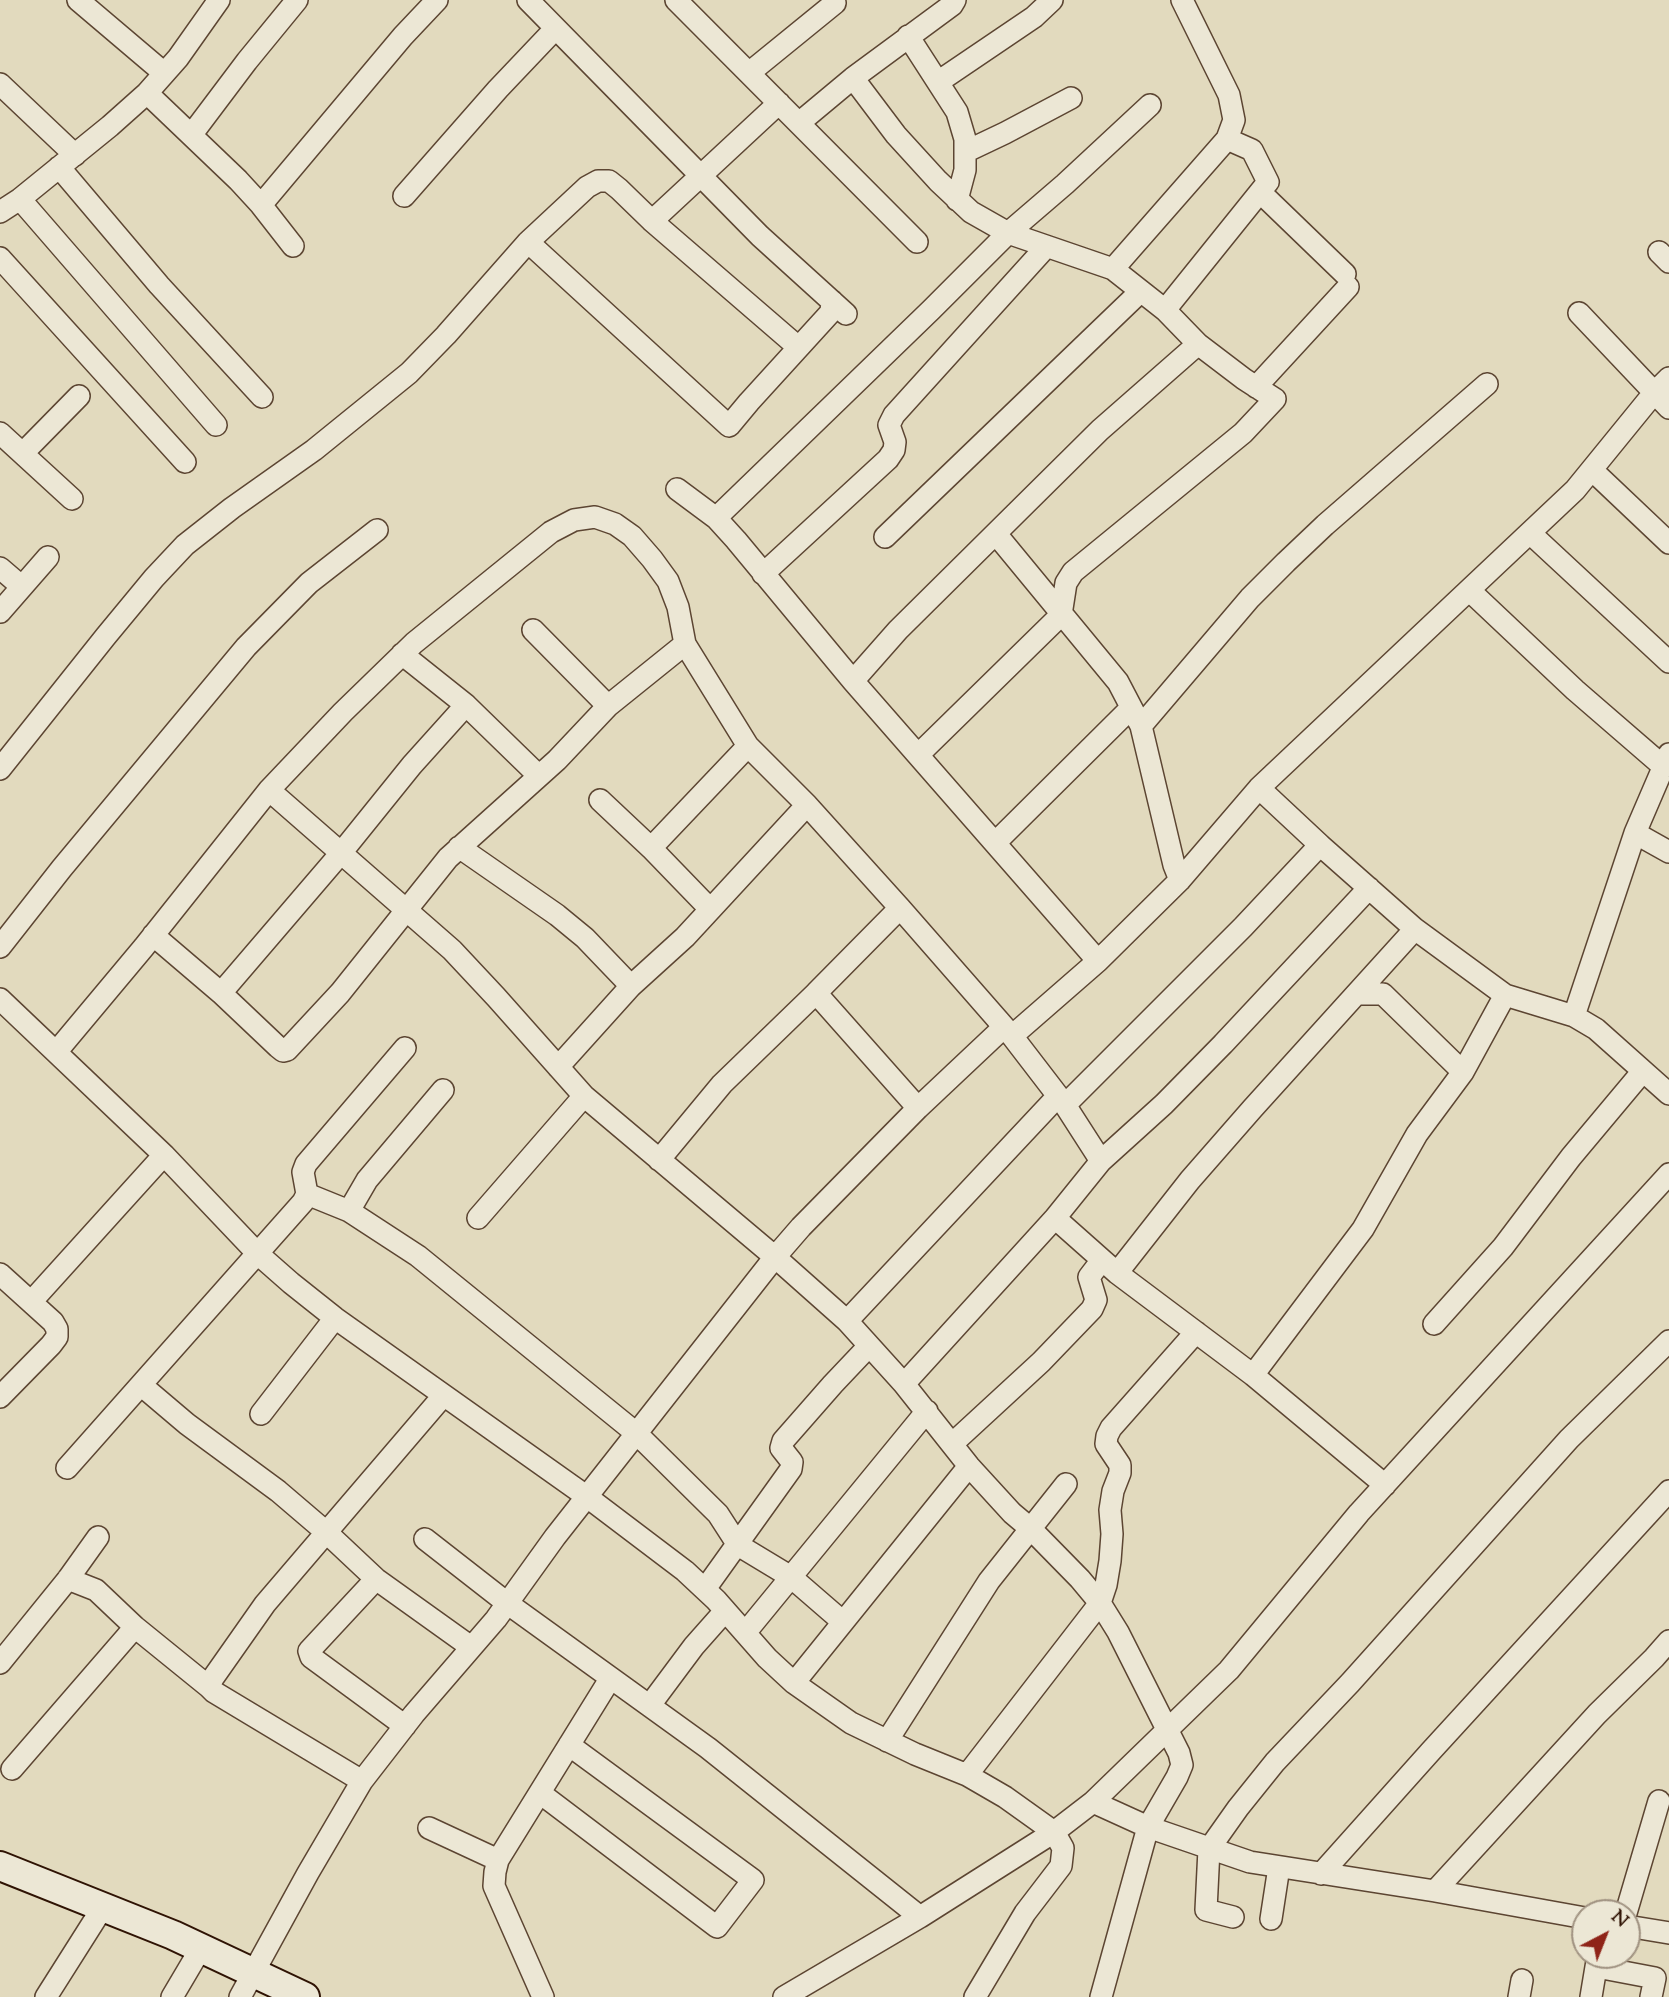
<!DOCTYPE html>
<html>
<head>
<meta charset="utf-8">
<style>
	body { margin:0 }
	#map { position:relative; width:1669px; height:1997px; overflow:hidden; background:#e2dabe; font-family:"Sorts Mill Goudy",serif }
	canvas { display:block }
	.north { position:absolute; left:1571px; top:1899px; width:70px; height:70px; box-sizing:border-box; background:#ece7d5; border:2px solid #a09281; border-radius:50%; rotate:42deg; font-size:19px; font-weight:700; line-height:28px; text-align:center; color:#2f1304 }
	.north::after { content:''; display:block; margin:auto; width:24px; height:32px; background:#8f2418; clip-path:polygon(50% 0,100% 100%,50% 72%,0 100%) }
</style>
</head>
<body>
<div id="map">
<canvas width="1669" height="1997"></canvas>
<div class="north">N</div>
</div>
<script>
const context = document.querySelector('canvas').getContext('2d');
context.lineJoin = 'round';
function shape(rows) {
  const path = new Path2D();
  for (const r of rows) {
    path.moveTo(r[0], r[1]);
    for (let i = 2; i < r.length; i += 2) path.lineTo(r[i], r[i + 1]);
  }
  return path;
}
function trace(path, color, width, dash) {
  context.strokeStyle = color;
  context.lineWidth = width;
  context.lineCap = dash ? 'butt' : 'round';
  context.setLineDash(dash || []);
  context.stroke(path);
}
const street = shape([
	[78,0,164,73],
	[528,0,760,236,846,314],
	[676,0,917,242],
	[908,36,957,112,965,139,965,170,957,200],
	[749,73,835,3],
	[938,82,1034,17,1052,0],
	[0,84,75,155],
	[147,93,238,180,261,205,293,246],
	[799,123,853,78],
	[192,134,247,61,297,0],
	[965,152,1005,133,1071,98],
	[59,167,159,285,262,397],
	[1260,192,1345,274],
	[404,196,498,89,555,29],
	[20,199,216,425],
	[261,205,403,36,437,0],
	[0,212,20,199,110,126,147,93,178,58,219,0],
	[652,221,779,103],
	[528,242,729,426,749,402,831,312,832,301],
	[1659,252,1669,262],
	[0,258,185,462],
	[1113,269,1227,139,1234,120,1229,95,1182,0],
	[1165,310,1268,182,1252,150,1227,139],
	[1579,313,1669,408],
	[1256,387,1348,287],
	[0,433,72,499],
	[23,453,79,396],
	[1592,470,1669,543],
	[677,489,716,518,736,540,853,681,1098,961],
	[716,518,931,310,1008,233,1065,184,1150,105],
	[1530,533,1669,662],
	[996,534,1118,682,1141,726,1174,865,1180,880],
	[885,537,1141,291],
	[0,568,21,586],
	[763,574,888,459,894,450,895,442,889,425,894,415,1046,247],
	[1469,590,1575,690,1664,767],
	[0,612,48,557],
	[533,630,608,706],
	[402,654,466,705,539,776],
	[853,681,898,630,1100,430,1198,344],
	[1141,726,1250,598,1286,562,1325,525,1487,384],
	[918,755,1061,615,1066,583,1073,572,1243,433,1275,399,1244,379,1198,344,1165,310,1113,269,1008,233,971,212,938,181,896,135,853,78,952,5,955,0],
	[0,769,106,636,154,578,185,545,232,508,314,450,409,373,446,335,528,242,587,187,598,181,609,181,619,189,652,221,798,347],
	[1259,788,1320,845,1415,929,1505,995,1574,1016,1596,1029,1669,1094],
	[269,790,452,950,496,997,584,1096,775,1257,847,1321,904,1384,969,1466,1012,1513,1031,1529,1080,1579,1100,1603,1118,1632,1179,1753,1182,1765,1177,1777,1148,1827,1101,1997],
	[600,800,651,848,710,909],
	[1635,833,1669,852],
	[996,842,1130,709],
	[459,847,557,915,585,938,631,986],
	[651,848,748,746],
	[153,935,221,993,278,1047,283,1051,287,1050,340,993,448,858,557,760,608,706,685,644],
	[0,947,62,868,246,647,309,583,377,530],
	[221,993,341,853,412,765,466,705],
	[816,993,918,1108],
	[1357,994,1383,994,1463,1072],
	[0,999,164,1155,258,1254,291,1283,335,1318,586,1496,685,1571,716,1600,767,1658,794,1683,851,1723,915,1754,967,1775,1005,1797,1054,1832,1063,1848,1061,1866,1025,1913,975,1997],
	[1574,1016,1635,833,1669,754],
	[1012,1036,1098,961,1180,880,1259,788,1575,490,1654,393,1669,378],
	[57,1051,144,947,269,790,343,712,414,643,551,532,574,520,595,517,615,524,632,536,652,559,668,581,678,607,685,644,748,746,807,805,900,908,1012,1036,1065,1105,1243,927,1320,845],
	[558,1067,631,986,685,937,807,805],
	[659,1160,722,1084,816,993,900,908],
	[1101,1161,1164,1104,1223,1044,1369,888],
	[307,1194,349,1211,418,1256,636,1433,718,1514,738,1545,791,1577,843,1622],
	[349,1211,367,1180,443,1090],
	[478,1218,584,1096],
	[1055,1218,1117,1273,1253,1375,1385,1485],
	[1117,1273,1190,1180,1253,1108,1415,929],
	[0,1274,53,1322,57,1329,57,1337,51,1345,0,1397],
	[31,1302,164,1155],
	[847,1321,1058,1096],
	[1434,1324,1503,1247,1571,1157,1643,1071],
	[1253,1375,1363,1229,1417,1134,1463,1072,1505,995],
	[904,1384,1055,1218,1101,1161,1065,1105],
	[141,1385,187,1424,278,1491,326,1532,376,1579,471,1647],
	[261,1414,335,1318],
	[952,1444,1041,1362,1092,1309,1096,1300,1089,1277,1102,1260],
	[67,1468,303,1202,307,1194,303,1172,306,1164,405,1048],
	[425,1539,507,1603,708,1748,920,1917],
	[68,1579,96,1590,135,1627,209,1687],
	[376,1579,309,1651,311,1657,405,1726],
	[705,1589,791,1469,792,1462,781,1448,783,1441,833,1384,869,1346],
	[745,1633,927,1411],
	[0,1663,68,1579,98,1537],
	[794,1683,969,1466],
	[650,1705,694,1646,725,1611],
	[887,1741,989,1581,1066,1484],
	[12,1769,135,1627],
	[967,1775,1100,1603,1106,1585,1110,1561,1112,1534,1110,1510,1113,1491,1120,1473,1120,1465,1106,1444,1107,1436,1111,1428,1196,1332],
	[362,1781,214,1692,209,1687,213,1678,265,1604,443,1396],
	[540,1793,717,1927,753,1880,569,1745],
	[1093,1802,1148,1827,1250,1862,1435,1891],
	[429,1828,498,1860],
	[1321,1874,1431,1751,1669,1491],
	[1626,1913,1659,1801],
	[1233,1917,1206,1910,1209,1849,1238,1808,1275,1762,1350,1683,1569,1439,1669,1341],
	[1585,1918,1435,1891,1597,1714,1654,1658,1669,1641],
	[1271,1919,1279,1867],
	[1627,1926,1669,1933],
	[1597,1967,1655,1978,1651,1997],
	[46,1997,103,1907],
	[172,1997,201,1948],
	[240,1997,308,1873,362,1781,414,1714,496,1619,555,1537,775,1257,801,1227,918,1108,1004,1027],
	[543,1997,494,1886,495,1872,498,1860,610,1679],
	[784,1997,920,1917,1054,1832,1093,1802,1229,1670,1359,1513,1669,1174],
	[1519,1997,1522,1980],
	[1591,1997,1598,1955]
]);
const secondary = shape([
	[0,1866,173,1935,305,1997]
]);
trace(street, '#5c4532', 24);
trace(secondary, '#2f1304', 32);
trace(street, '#ece7d5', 21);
trace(secondary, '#ece7d5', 28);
</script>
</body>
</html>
